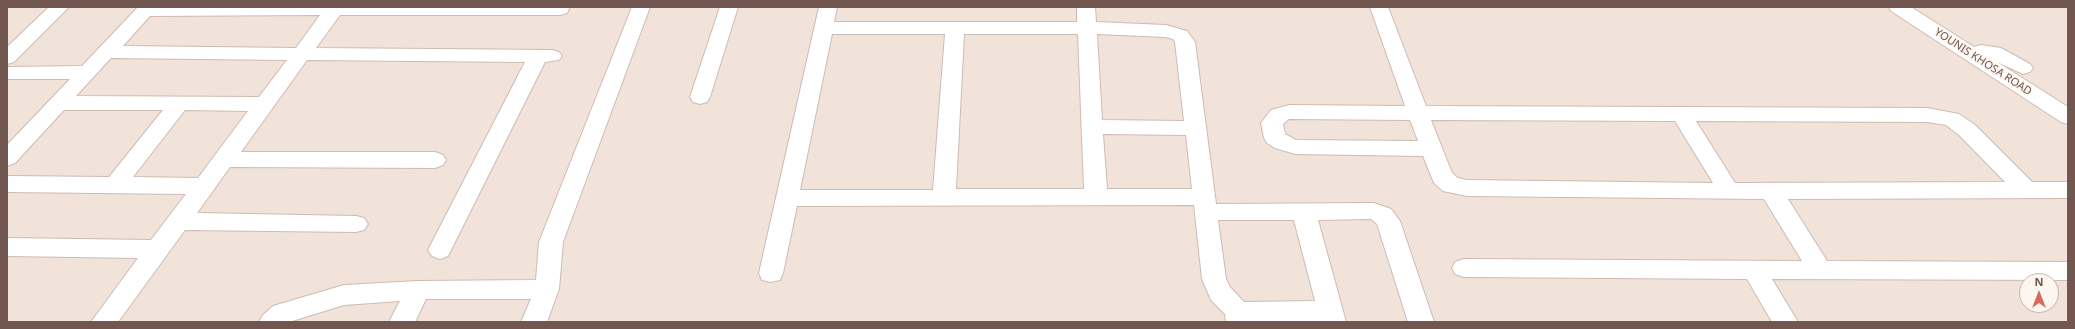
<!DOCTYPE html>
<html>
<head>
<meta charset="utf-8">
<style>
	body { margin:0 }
	#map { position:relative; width:2075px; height:329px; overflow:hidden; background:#faf2ea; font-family:"Noto Sans",sans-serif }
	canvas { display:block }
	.frame { position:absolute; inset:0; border:8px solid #725750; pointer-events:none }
	.north { position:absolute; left:2019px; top:273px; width:40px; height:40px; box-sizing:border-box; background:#fdf6f0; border:1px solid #c5b6b0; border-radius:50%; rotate:0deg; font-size:11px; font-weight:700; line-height:16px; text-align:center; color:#725750 }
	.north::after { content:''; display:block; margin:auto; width:14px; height:18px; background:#d7685c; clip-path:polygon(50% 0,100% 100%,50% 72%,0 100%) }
</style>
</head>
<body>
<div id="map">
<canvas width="2075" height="329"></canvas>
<div class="frame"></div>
<div class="north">N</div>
</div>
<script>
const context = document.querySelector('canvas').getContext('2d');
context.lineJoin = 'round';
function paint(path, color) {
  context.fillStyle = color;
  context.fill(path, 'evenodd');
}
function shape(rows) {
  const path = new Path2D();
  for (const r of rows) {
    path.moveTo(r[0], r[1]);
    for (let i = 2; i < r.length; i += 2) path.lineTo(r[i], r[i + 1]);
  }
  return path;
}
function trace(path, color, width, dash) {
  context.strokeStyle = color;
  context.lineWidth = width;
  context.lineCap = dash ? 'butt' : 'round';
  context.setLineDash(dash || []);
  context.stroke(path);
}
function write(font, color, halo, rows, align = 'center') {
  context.font = font + ' "Noto Sans",sans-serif';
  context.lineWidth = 3;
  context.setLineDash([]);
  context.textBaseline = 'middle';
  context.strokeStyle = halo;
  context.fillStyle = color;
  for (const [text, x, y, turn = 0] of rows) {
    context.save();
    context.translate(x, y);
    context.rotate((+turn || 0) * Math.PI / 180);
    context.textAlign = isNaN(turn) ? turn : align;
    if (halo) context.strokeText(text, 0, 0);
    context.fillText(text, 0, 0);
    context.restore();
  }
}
paint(shape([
	[7,7,2068,7,2068,322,7,322],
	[2027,281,2051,281,2051,305,2027,305]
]), '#f1e3d9');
const minor = shape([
	[49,7,69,7,14,62,7,64,7,47,49,7],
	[138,7,568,7,569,9,567,13,560,15,340,15,316,48,552,50,559,52,562,56,559,60,545,62,448,256,440,259,432,256,428,250,525,62,307,60,241,152,435,152,443,155,446,160,443,165,435,168,230,167,197,213,356,216,364,218,368,224,364,230,356,232,185,230,118,322,91,322,138,258,7,256,7,238,151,240,186,194,7,192,7,176,109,177,163,110,64,110,15,163,7,166,7,145,70,79,7,79,7,67,82,66,138,7],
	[320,15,296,48,123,46,150,16,320,15],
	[111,58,287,60,259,97,76,96,111,58],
	[185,110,248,111,198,178,133,177,185,110],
	[632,7,650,7,563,242,559,289,547,322,521,322,531,299,426,299,415,322,389,322,400,301,344,305,289,322,259,322,263,315,273,306,344,285,418,281,536,280,539,242,632,7],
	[720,7,738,7,710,97,707,102,700,104,693,102,690,97,720,7],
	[819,7,837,7,834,22,1077,22,1077,7,1095,7,1096,22,1166,25,1187,31,1195,42,1216,204,1374,203,1391,209,1400,221,1434,322,1408,322,1377,224,1371,219,1318,220,1346,322,1226,322,1225,314,1211,300,1202,279,1194,205,797,206,783,273,780,280,771,282,762,280,759,273,819,7],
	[832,34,945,34,933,190,800,190,832,34],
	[964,34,1078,34,1084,189,956,189,964,34],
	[1097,34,1165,37,1173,39,1175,42,1184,121,1102,120,1097,34],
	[1103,134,1186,135,1192,189,1107,189,1103,134],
	[1218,220,1294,220,1315,301,1244,302,1230,287,1226,279,1218,220],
	[1370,7,1388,7,1426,106,1927,108,1959,114,1975,125,2032,182,2068,182,2068,198,1788,199,1827,261,2068,262,2068,280,1772,279,1798,322,1772,322,1747,279,1464,277,1455,274,1452,268,1455,262,1464,259,1802,261,1764,199,1467,196,1443,191,1434,183,1423,156,1295,154,1275,148,1267,143,1264,138,1261,123,1271,110,1278,108,1289,105,1405,106,1370,7],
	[1289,119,1410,120,1418,141,1296,140,1285,134,1283,124,1289,119],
	[1431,120,1675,121,1713,183,1467,180,1458,178,1452,173,1431,120],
	[1696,121,1927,122,1946,125,1959,135,2005,182,1735,183,1696,121],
	[1889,7,1911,7,1974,47,1981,45,2001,48,2030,64,2033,68,2030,72,2023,74,1997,62,2068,107,2068,124,2061,122,1891,11,1889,7]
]);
trace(minor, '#cebbb3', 2);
paint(minor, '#fff');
write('11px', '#725750', '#fdf6f0', [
	["YOUNIS KHOSA ROAD",1983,62,33]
]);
</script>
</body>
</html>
